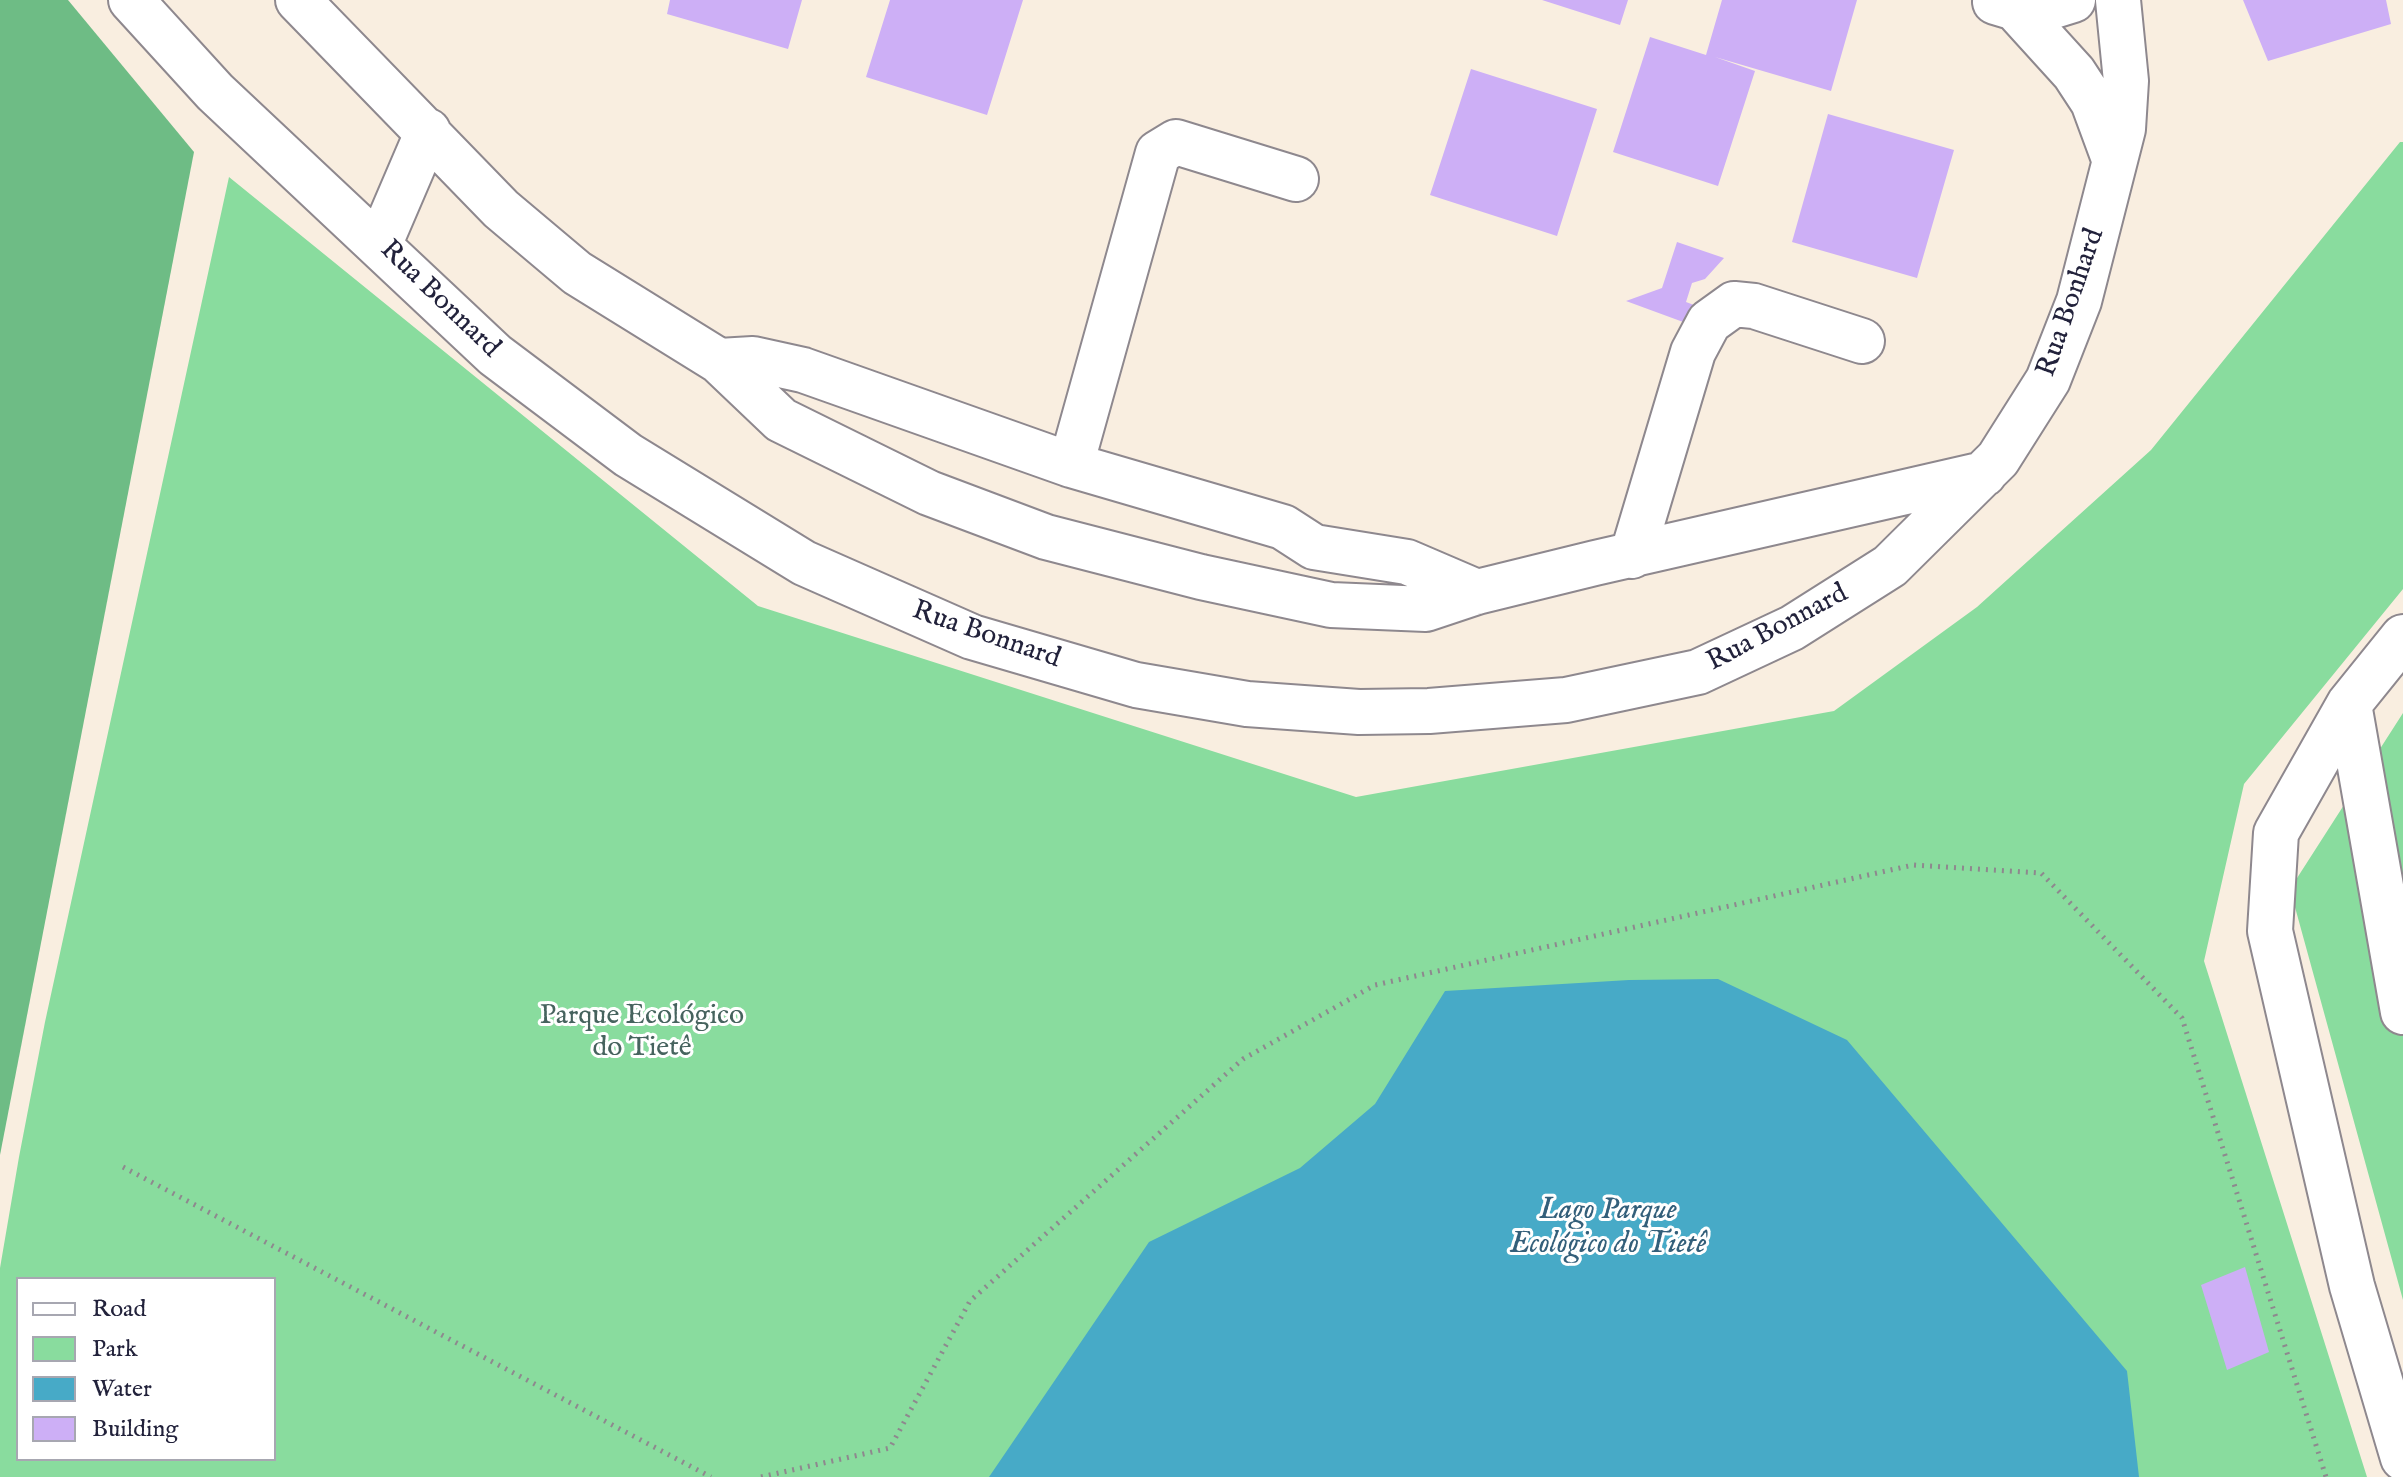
<!DOCTYPE html>
<html>
<head>
<meta charset="utf-8">
<style>
	body { margin:0 }
	#map { position:relative; width:2403px; height:1477px; overflow:hidden; background:#f9eee0; font-family:"IM FELL English",serif }
	canvas { display:block }
	.legend { position:absolute; left:16px; top:1277px; width:260px; height:184px; box-sizing:border-box; background:#fff; border:2px solid #a7a7b1; margin:0; padding:10px 14px; list-style:none; font-size:24px; color:#22223b }
	.legend li { display:flex; align-items:center; gap:16px; height:40px }
	.legend b { width:40px; border:2px solid #a7a7b1 }
</style>
</head>
<body>
<div id="map">
<canvas width="2403" height="1477"></canvas>
<ul class="legend">
<li><b style="height:10px;background:#fff"></b>Road</li>
<li><b style="height:22px;background:#89dc9e"></b>Park</li>
<li><b style="height:22px;background:#47aac7"></b>Water</li>
<li><b style="height:22px;background:#cdaff6"></b>Building</li>
</ul>
</div>
<script>
const context = document.querySelector('canvas').getContext('2d');
context.lineJoin = 'round';
function paint(path, color) {
  context.fillStyle = color;
  context.fill(path, 'evenodd');
}
function shape(rows) {
  const path = new Path2D();
  for (const r of rows) {
    path.moveTo(r[0], r[1]);
    for (let i = 2; i < r.length; i += 2) path.lineTo(r[i], r[i + 1]);
  }
  return path;
}
function trace(path, color, width, dash) {
  context.strokeStyle = color;
  context.lineWidth = width;
  context.lineCap = dash ? 'butt' : 'round';
  context.setLineDash(dash || []);
  context.stroke(path);
}
function write(font, color, halo, rows, align = 'center') {
  context.font = font + ' "IM FELL English",serif';
  context.lineWidth = 6;
  context.setLineDash([]);
  context.textBaseline = 'middle';
  context.strokeStyle = halo;
  context.fillStyle = color;
  for (const [text, x, y, turn = 0] of rows) {
    context.save();
    context.translate(x, y);
    context.rotate((+turn || 0) * Math.PI / 180);
    context.textAlign = isNaN(turn) ? turn : align;
    if (halo) context.strokeText(text, 0, 0);
    context.fillText(text, 0, 0);
    context.restore();
  }
}
paint(shape([
	[2400,142,2403,142,2403,589,2244,784,2204,961,2367,1477,0,1477,0,1268,19,1157,45,1022,229,177,758,606,1356,797,1834,711,1977,607,2151,450],
	[18,1279,274,1279,274,1459,18,1459],
	[2403,713,2403,1300,2290,889]
]), '#89dc9e');
paint(shape([
	[0,0,68,0,194,152,0,1155]
]), '#6ebc85');
paint(shape([
	[1718,979,1847,1040,2127,1371,2139,1477,989,1477,1149,1242,1300,1168,1375,1104,1445,991,1629,980]
]), '#47aac7');
paint(shape([
	[670,0,802,0,788,49,667,14],
	[890,0,1023,0,987,115,866,77],
	[1542,0,1628,0,1620,25],
	[1722,0,1857,0,1831,91,1715,57,1755,71,1718,186,1613,152,1650,37,1706,55],
	[2243,0,2386,0,2391,24,2268,61],
	[1471,69,1597,109,1557,236,1430,195],
	[1828,114,1954,150,1917,278,1792,242],
	[1677,242,1724,258,1705,279,1692,283,1686,302,1702,308,1694,326,1626,301,1662,288],
	[2245,1267,2269,1352,2227,1370,2201,1285]
]), '#cdaff6');
const minor = shape([
	[131,0,215,92,495,355,628,455,804,563,972,637,1136,685,1247,704,1359,712,1429,711,1566,700,1698,672,1792,628,1890,566,1998,459,2048,380,2079,301,2123,129,2126,81,2118,0],
	[298,0,501,209,577,273,719,361,781,420,929,493,1046,537,1201,577,1331,605,1426,609,1477,592,1595,563,1984,474],
	[1995,2,2015,8,2044,9,2073,0],
	[2015,8,2074,73,2093,102,2114,159],
	[380,243,428,131],
	[719,361,753,359,803,370,1071,465,1283,527,1314,547,1407,562,1477,592],
	[1071,465,1158,153,1176,142,1296,179],
	[1632,556,1693,352,1709,322,1734,304,1754,306,1862,341],
	[2403,637,2349,704,2276,833,2270,931,2352,1286,2403,1458],
	[2349,704,2403,1012]
]);
trace(minor, '#8e888e', 48);
trace(shape([
	[123,1167,711,1477],
	[761,1477,890,1448,970,1301,1243,1059,1375,985,1913,865,2041,873,2182,1018,2326,1477]
]), '#8e888e', 5, [2, 6]);
trace(minor, '#fff', 44);
write('28px', '#22223b', '#fff', [
	["Rua Bonnard",439,300,44],
	["Rua Bonhard",2072,303,-71],
	["Rua Bonnard",1778,629,-28],
	["Rua Bonnard",986,636,19]
]);
write('28px', '#46635e', '#fff', [
	["Parque Ecológico",642,1017],
	["do Tietê",642,1049]
]);
write('italic 30px', '#335f7a', '#fff', [
	["Lago Parque",1608,1212],
	["Ecológico do Tietê",1608,1246]
]);
</script>
</body>
</html>
